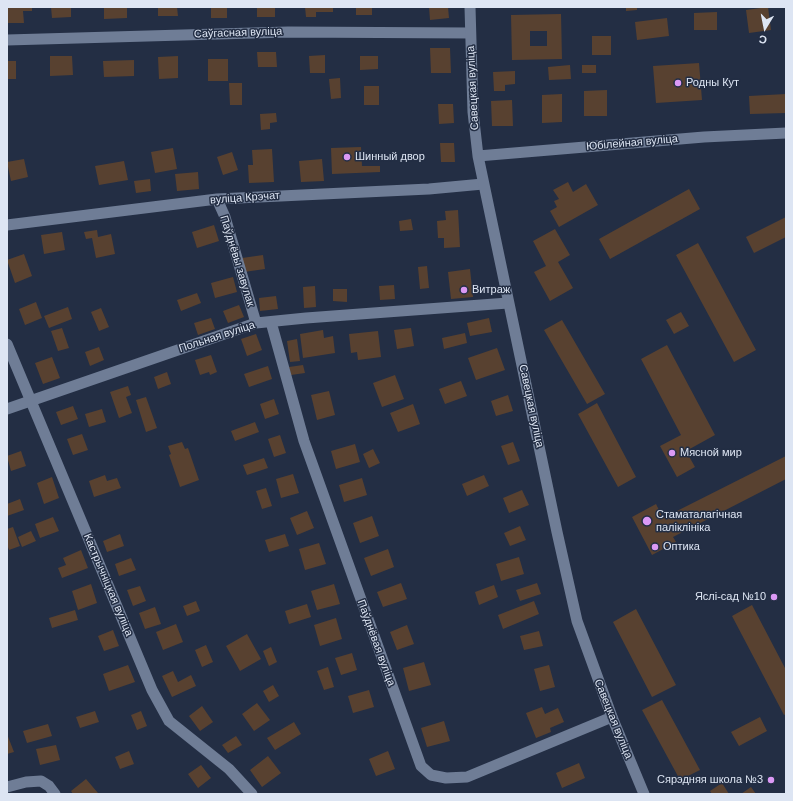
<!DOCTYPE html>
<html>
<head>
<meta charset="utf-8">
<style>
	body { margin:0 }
	#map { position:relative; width:793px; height:801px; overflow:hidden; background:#232e44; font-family:Arial,sans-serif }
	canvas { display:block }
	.frame { position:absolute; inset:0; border:8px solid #dde5f3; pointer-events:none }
	.north { position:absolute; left:745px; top:8px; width:40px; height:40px; -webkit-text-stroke:3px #232e44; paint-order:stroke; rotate:190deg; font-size:11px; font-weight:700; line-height:16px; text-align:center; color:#dde5f3 }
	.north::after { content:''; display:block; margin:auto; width:14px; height:18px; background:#dde5f3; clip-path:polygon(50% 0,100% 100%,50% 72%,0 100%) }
</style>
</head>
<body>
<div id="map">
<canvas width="793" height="801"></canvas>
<div class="frame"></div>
<div class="north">С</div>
</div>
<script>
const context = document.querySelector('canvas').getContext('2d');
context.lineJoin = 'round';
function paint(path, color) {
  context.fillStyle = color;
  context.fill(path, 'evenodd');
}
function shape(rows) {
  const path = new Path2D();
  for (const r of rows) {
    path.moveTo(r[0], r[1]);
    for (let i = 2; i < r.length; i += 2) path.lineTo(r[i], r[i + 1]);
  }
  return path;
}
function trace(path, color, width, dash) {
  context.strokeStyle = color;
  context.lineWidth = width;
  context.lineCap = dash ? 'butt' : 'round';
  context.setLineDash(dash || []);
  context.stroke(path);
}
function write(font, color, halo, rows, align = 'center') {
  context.font = font + ' Arial,sans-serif';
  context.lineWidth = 3;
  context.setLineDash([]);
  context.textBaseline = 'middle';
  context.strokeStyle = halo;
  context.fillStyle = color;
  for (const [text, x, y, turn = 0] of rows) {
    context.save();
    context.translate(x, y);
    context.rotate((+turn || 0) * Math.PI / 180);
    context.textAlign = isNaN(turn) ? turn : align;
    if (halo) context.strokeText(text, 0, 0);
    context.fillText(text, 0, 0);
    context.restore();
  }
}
paint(shape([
	[7,7,32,7,32,11,23,11,24,23,7,23],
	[51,7,71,7,71,17,52,18],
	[104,7,127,7,127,18,104,19],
	[158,7,177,7,178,16,158,16],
	[211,7,227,7,227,18,211,18],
	[257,7,275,7,275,17,257,17],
	[305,7,333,7,333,12,316,12,316,17,306,17],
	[356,7,372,7,372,15,356,15],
	[429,7,448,7,449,18,430,20],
	[626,7,637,7,637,10,626,11],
	[768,7,771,30,749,33,746,10],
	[717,12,717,30,694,30,694,13],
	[561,14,562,59,512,60,511,15],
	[530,31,547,31,547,46,530,46],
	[667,18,669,36,637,40,635,22],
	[592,36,611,36,611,55,592,55],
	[430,48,450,48,451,73,431,73],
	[257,52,276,52,277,67,258,67],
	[325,55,325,73,310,73,309,56],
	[50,56,72,56,73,75,50,76],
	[178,56,178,78,159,79,158,57],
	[360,56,378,56,378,69,360,70],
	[208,59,228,59,228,81,208,81],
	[134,60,134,76,104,77,103,61],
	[7,61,16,61,16,79,7,79],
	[699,63,702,100,656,103,653,66],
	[570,65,571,79,549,80,548,67],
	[582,65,596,65,596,73,582,73],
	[515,71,515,84,505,85,505,91,494,91,493,72],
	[340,78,341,98,331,99,329,79],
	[229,83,242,83,242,105,230,105],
	[364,86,379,86,379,105,364,105],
	[607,90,607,116,584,116,584,91],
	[562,94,562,122,542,123,542,95],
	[786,94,786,113,750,114,749,96],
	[512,100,513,126,492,126,491,101],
	[438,104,453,104,454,123,439,124],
	[276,113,277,122,270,123,270,129,261,130,260,114],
	[440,143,454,143,455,162,441,162],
	[361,147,362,166,380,166,380,172,332,174,331,148],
	[173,148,177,169,155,173,151,152],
	[272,149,274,182,249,183,248,165,253,165,252,150],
	[232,152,238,170,223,175,217,157],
	[24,159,28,177,11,181,7,162],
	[322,159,324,181,301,182,299,161],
	[124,161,128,180,99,185,95,166],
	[198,172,199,189,177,191,175,174],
	[150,179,151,191,136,193,134,181],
	[568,182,573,192,586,184,598,205,559,227,550,211,557,207,554,201,559,199,553,190],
	[689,189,700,209,610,259,599,239],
	[458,210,460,247,444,248,444,238,438,238,437,221,446,220,445,211],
	[786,217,786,237,754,253,746,237],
	[411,219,413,230,400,231,399,221],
	[214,225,219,241,197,248,192,232],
	[555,229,570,255,558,262,573,288,550,301,534,272,546,266,533,241],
	[97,230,98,237,111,234,115,254,96,258,92,238,86,239,84,232],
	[62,232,65,250,44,254,41,235],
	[698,243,756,350,734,362,676,255],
	[24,254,32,276,15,283,7,260],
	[263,255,265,269,244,272,242,258],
	[427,266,429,288,420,289,418,267],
	[470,269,473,297,451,299,448,272],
	[233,277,237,292,215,298,211,283],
	[394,285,395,299,380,300,379,286],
	[315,286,316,307,304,308,303,287],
	[333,289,347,289,347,302,333,301],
	[197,293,201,303,181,311,177,300],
	[276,296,278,309,260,311,259,298],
	[36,302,42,318,25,325,19,309],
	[239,305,244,317,228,323,223,311],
	[68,307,72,319,49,328,44,316],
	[101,308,109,327,99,331,91,312],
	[681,312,689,326,674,334,666,320],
	[211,318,215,329,198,335,194,323],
	[489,318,492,332,470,336,467,323],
	[562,320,605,394,587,404,544,330],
	[62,328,69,348,58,351,51,331],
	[411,328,414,346,397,349,394,330],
	[323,330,324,338,333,336,335,353,303,358,300,334],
	[378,331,381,357,358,360,357,352,351,353,349,334],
	[465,333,467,343,444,349,442,338],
	[256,334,262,350,247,356,241,339],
	[297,339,300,361,290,362,287,341],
	[667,345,715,435,686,451,695,467,677,477,660,446,681,435,641,359],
	[99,347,104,360,90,366,85,352],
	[497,348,505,370,476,380,468,358],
	[211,355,217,372,210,375,209,372,200,375,195,360],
	[52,357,60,378,43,384,35,363],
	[303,365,305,373,291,375,289,367],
	[268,366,272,379,249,387,244,374],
	[167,372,171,384,158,389,154,377],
	[395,375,404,399,382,407,373,383],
	[461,381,467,396,445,404,439,389],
	[128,386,131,395,126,397,132,413,119,418,110,392],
	[329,391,335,415,317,420,311,395],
	[508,395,513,411,496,416,491,401],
	[146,397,157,428,146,432,136,400],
	[274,399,279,414,265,419,260,404],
	[597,403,636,477,618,487,578,414],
	[413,404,420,424,398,432,390,413],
	[73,406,78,419,61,425,56,412],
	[102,409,106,422,89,427,85,414],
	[255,422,259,432,235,441,231,431],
	[82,434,88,450,73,455,67,439],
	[280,435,286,453,274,457,268,439],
	[182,442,185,449,188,448,199,480,180,487,169,455,171,454,168,446],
	[513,442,520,461,508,465,501,446],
	[355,444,360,462,336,469,331,451],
	[373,449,380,463,369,468,363,454],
	[21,451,26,466,11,471,7,456],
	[786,456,786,479,673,537,676,542,652,555,632,517,656,504,663,518],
	[264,458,268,468,247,475,243,465],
	[293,474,299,493,281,498,276,479],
	[105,475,107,481,117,478,121,488,94,497,89,481],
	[484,475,489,486,467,496,462,484],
	[52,477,59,498,44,504,37,483],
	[362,478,367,495,344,502,339,485],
	[266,488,272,506,262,509,256,491],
	[522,490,529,505,509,513,503,498],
	[20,499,24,510,7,516,7,504],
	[307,511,314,528,297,535,290,518],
	[372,516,379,536,360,543,353,523],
	[53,517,59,531,40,538,35,524],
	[520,526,526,540,510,546,504,533],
	[13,527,20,546,9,550,7,544,7,529],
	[31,531,36,541,22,547,18,537],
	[120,534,124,546,107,552,103,541],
	[285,534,289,546,269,552,265,540],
	[319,543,326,564,305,570,299,549],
	[388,549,394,567,371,576,364,558],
	[81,550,88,568,62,578,58,568,66,565,63,558],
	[519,557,524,574,501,581,496,564],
	[131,558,136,570,119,576,115,564],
	[401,583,407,599,383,607,377,592],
	[537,583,541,594,520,601,516,590],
	[91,584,97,603,78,610,72,591],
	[334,584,340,604,317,610,311,591],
	[494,585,498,597,479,605,475,592],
	[140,586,146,601,133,606,127,590],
	[196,601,200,611,187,616,183,606],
	[534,601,539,614,503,629,498,615],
	[307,604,311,617,289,624,285,611],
	[752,605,786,670,786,714,784,715,732,616],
	[155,607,161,624,145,629,139,613],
	[636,609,676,685,652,697,613,622],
	[75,610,78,620,52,628,49,618],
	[336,618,342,639,320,646,314,625],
	[176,624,183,642,163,650,156,632],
	[407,625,414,644,397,650,390,632],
	[113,630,119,646,104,651,98,636],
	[539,631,543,646,524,650,520,636],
	[247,634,261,659,240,671,226,646],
	[206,645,213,662,202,667,195,650],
	[271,647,277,662,269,666,263,651],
	[352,653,357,670,341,675,335,658],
	[424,662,431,685,409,691,403,668],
	[128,665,135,682,109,691,103,674],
	[549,665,555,687,540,691,534,669],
	[328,667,334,687,324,690,317,671],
	[173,671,178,682,191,675,196,686,172,697,162,676],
	[273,685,279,696,269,702,263,691],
	[369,690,374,707,353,713,348,696],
	[662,700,700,770,680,780,642,710],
	[257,703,270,720,254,731,242,714],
	[202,706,213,722,200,731,189,716],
	[542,707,545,714,558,708,564,722,550,728,551,732,536,738,526,713],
	[95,711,99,722,80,728,76,717],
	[141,711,147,726,137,730,131,715],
	[760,717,767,731,739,746,731,732],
	[444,721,450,741,427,747,421,728],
	[294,722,301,734,275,750,267,738],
	[48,724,52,736,27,743,23,731],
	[7,734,14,752,7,754],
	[236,736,242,745,228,753,222,745],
	[56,745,60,760,40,765,36,749],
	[129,751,134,764,120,769,115,757],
	[388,751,395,769,376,776,369,759],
	[268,756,281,773,262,787,250,770],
	[579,763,585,778,562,788,556,773],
	[201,765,211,778,198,788,188,774],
	[86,779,98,793,73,794,71,791],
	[722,783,729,794,712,794,710,791],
	[751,787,756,794,741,794]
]), '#584130');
trace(shape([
	[7,40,288,32,470,33],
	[217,199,225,217,256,323],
	[7,225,217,199,429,189,483,184],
	[271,322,304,441,421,766,431,775,446,778,467,777,612,717],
	[7,344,152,690,169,721,229,769,252,794],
	[7,409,256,323,306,318,508,303],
	[7,787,26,782,41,781,49,786,55,794]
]), '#6f7d96', 11);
trace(shape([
	[470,7,473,112,478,156,557,532,577,621,612,717,644,794],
	[478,156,704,137,786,133]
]), '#6f7d96', 11);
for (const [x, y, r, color] of [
	[678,83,4,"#db99f5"],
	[347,157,4,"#db99f5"],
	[464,290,4,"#db99f5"],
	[672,453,4,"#db99f5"],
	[647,521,5,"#db99f5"],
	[655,547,4,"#db99f5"],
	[774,597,4,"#db99f5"],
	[771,780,4,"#db99f5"]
]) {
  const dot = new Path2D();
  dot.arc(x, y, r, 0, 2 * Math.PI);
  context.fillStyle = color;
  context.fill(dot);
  trace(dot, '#232e44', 1.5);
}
write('11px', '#dde5f3', '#232e44', [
	["Саўгасная вуліца",238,33,-2],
	["Савецкая вуліца",473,88,-93],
	["Юбілейная вуліца",632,143,-5],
	["вуліца Крэчат",245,198,-4],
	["Паўднёвы завулак",237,261,73],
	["Польная вуліца",217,337,-18],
	["Савецкая вуліца",531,406,78],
	["Кастрычніцкая вуліца",108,585,67],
	["Паўднёвая вуліца",376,643,70],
	["Савецкая вуліца",613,719,68]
]);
write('11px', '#dde5f3', '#232e44', [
	["Родны Кут",686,83],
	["Шинный двор",355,157],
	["Витраж",472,290],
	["Мясной мир",680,453],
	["Стаматалагічная",656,515],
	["паліклініка",656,528],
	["Оптика",663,547],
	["Яслі-сад №10",766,597,"right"],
	["Сярэдняя школа №3",763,780,"right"]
], 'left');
</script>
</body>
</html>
